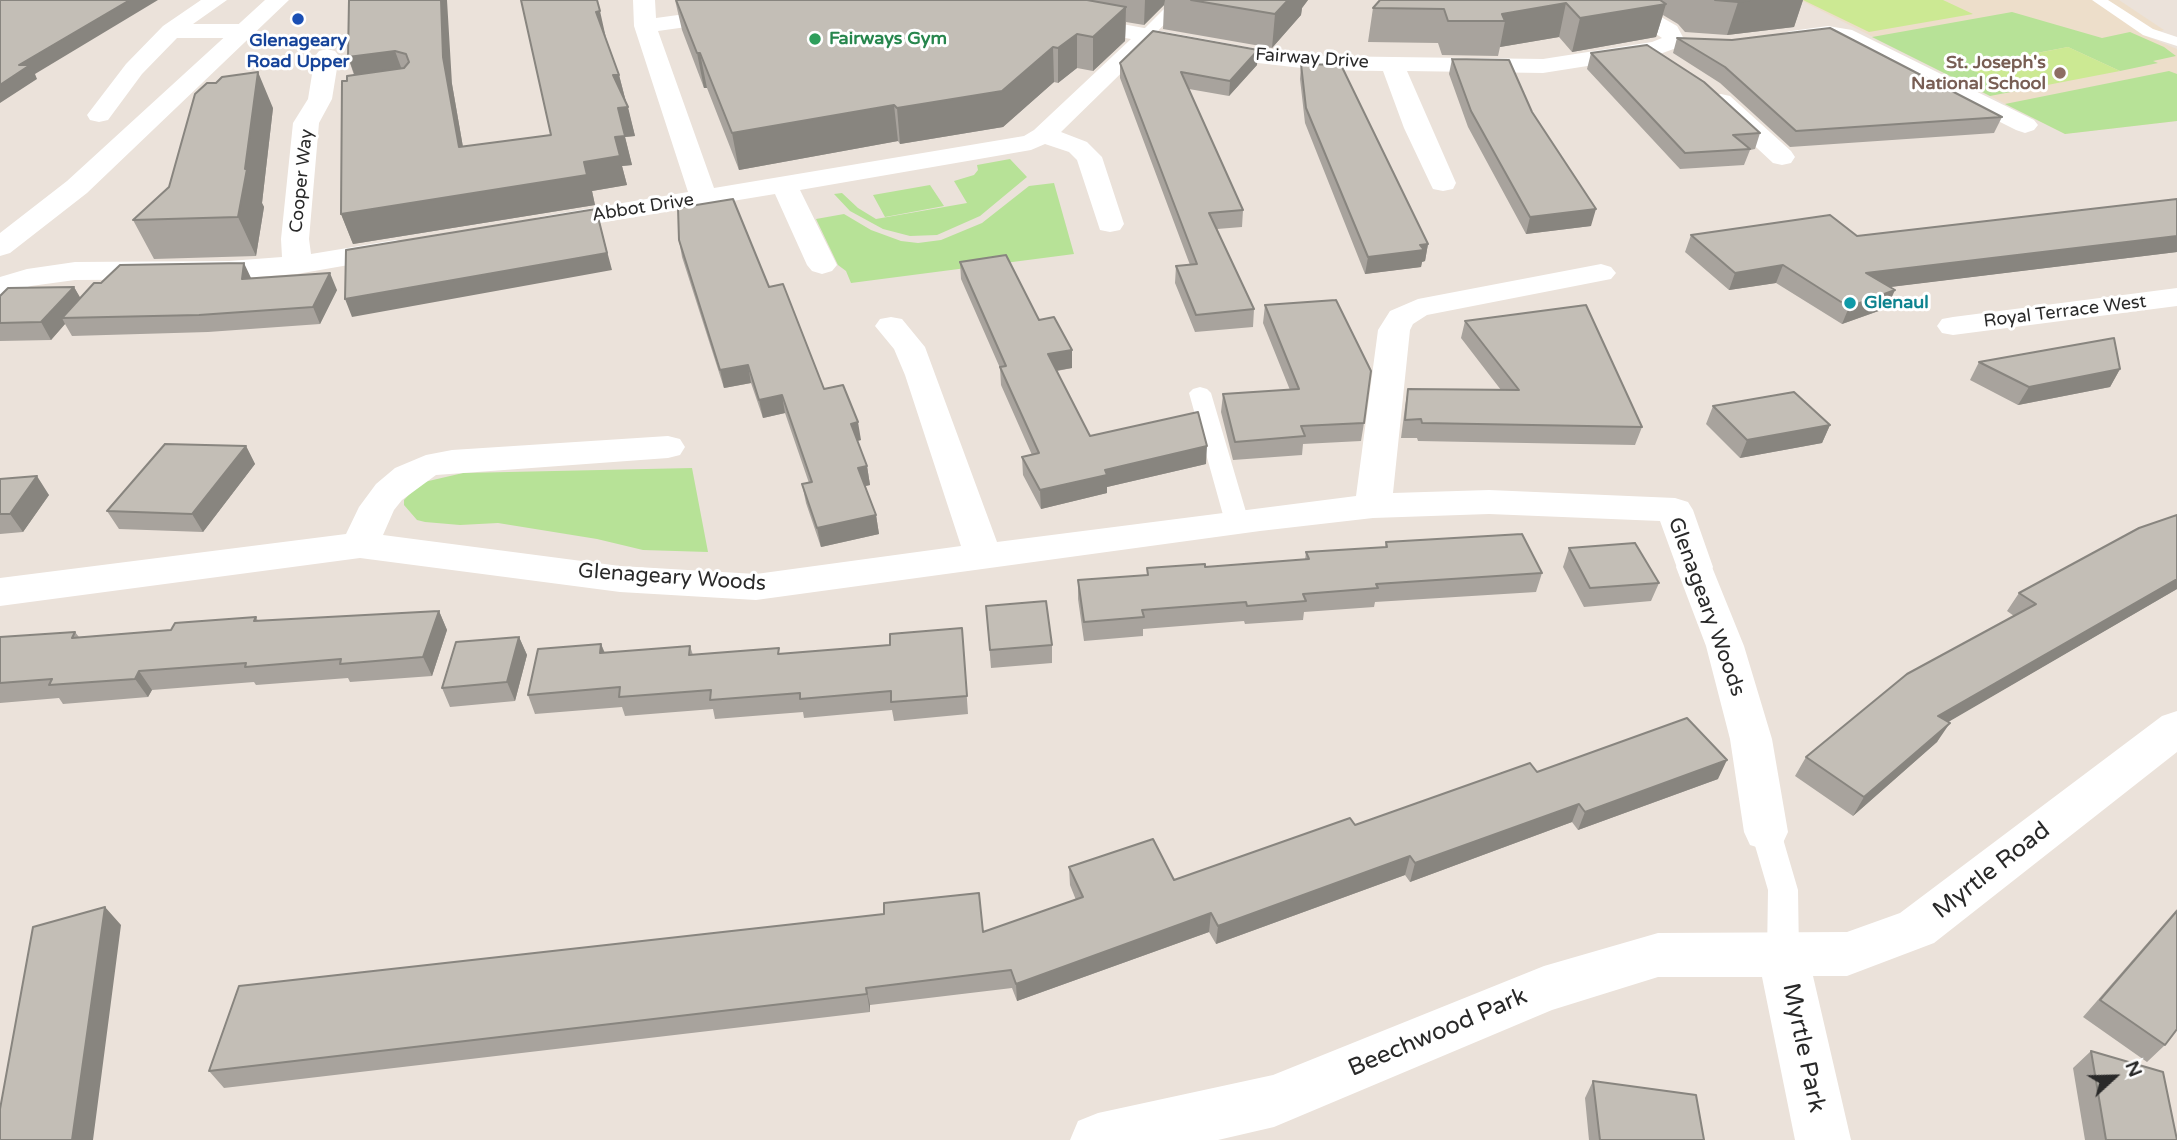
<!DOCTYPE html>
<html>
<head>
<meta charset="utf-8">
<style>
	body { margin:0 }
	#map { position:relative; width:2177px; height:1140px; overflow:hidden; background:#ebe2da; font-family:"Varela Round",sans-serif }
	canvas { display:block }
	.north { position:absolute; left:2079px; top:1042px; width:70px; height:70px; -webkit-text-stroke:5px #fff; paint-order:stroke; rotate:68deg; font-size:19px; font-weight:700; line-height:28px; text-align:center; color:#292929 }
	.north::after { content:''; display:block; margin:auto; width:24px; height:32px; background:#292929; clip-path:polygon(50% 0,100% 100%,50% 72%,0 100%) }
</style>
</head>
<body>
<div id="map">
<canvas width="2177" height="1140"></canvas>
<div class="north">N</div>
</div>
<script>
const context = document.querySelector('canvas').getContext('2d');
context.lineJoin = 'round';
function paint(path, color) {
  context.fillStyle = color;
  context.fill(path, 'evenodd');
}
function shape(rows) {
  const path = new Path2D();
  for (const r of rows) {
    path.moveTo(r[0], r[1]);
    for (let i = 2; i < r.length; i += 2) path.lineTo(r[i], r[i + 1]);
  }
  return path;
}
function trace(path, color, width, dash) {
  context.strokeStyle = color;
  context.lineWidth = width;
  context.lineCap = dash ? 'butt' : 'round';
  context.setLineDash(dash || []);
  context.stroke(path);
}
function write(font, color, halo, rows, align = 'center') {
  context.font = font + ' "Varela Round",sans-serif';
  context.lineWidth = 6;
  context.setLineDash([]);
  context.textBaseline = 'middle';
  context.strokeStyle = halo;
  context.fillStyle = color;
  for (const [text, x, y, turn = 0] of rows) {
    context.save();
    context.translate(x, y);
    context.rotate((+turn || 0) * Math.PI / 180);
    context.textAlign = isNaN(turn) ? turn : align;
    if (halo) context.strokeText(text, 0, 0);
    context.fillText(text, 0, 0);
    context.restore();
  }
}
paint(shape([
	[1800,0,2119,0,2164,30,2143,35,2177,49,2177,121,2065,134]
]), '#eddeca');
paint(shape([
	[2012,12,2102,38,2130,32,2164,47,2176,56,2153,61,2158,63,2120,71,2068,47,1968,66,2016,91,1990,96,1872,37],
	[2169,71,2177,74,2177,121,2065,134,2005,104],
	[1010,159,1027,177,980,216,937,235,910,236,883,229,850,211,834,194,842,193,858,208,876,219,967,203,954,181,974,175,978,170,977,165],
	[1054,183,1074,254,851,283,846,271,838,265,816,219,844,214,871,230,901,241,918,243,941,240,982,223,1029,186],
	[930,185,944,206,885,217,873,195],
	[692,468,708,552,643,550,597,539,498,523,460,525,425,522,417,520,404,505,404,500,420,483,463,473]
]), '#b7e297');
paint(shape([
	[1803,0,1943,0,1973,14,1869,32],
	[2068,47,2120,71,2016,91,1966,67]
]), '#cce993');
paint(shape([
	[1173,0,1188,0,1150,39,1140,39,1138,36,1140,33,1173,0],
	[2092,0,2108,0,2153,29,2177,37,2177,46,2143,35,2092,0],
	[1200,387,1207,389,1211,393,1249,522,1245,527,1237,530,1229,527,1225,522,1189,393,1193,389,1200,387],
	[1766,820,1776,823,1781,832,1798,890,1799,955,1794,965,1783,969,1772,965,1767,955,1768,890,1751,832,1756,823,1766,820]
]), '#fff');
paint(shape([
	[1694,555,1707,558,1712,567,1744,646,1772,739,1788,832,1782,845,1766,850,1750,845,1744,832,1730,739,1706,646,1676,567,1681,558,1694,555]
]), '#fff');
paint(shape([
	[201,0,227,0,193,24,243,24,251,26,254,31,251,36,243,38,177,38,142,74,108,120,99,122,90,120,87,115,126,64,163,26,201,0],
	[633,0,655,0,656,18,788,0,847,0,844,5,836,6,658,31,714,188,1024,136,1034,130,1131,39,1018,18,978,5,975,0,1008,0,1030,7,1258,49,1319,56,1543,59,1652,42,1662,38,1605,0,1631,0,1677,26,1685,41,1682,46,1657,55,1543,73,1407,71,1456,183,1453,189,1443,191,1433,189,1430,183,1404,128,1383,71,1319,70,1258,63,1152,43,1061,132,1087,142,1102,157,1124,224,1120,230,1110,232,1100,230,1077,160,1069,152,1045,144,1031,150,800,190,837,265,832,271,822,274,812,271,807,265,775,194,545,232,535,230,531,224,535,218,545,216,688,192,634,26,633,0],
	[1828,26,1852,30,2034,120,2038,125,2034,130,2025,133,2016,130,1839,41,1828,40,1791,45,1783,43,1780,38,1783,33,1791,31,1828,26],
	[327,49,335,51,339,56,332,99,319,123,309,239,311,254,396,240,406,243,410,249,406,255,297,274,229,279,75,280,31,286,0,295,0,277,27,269,75,262,229,261,282,257,281,239,293,123,308,99,315,56,319,51,327,49],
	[1721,94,1730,96,1791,151,1795,157,1791,163,1782,165,1773,163,1712,106,1709,101,1712,96,1721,94],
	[1601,264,1611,267,1616,273,1611,279,1427,315,1413,324,1410,330,1393,493,1489,490,1675,498,1688,502,1693,510,1713,567,1708,576,1694,580,1680,576,1660,521,1489,514,1373,518,1260,531,756,600,620,592,360,558,0,606,0,578,346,534,359,507,376,484,395,468,426,455,452,450,668,436,680,439,685,447,680,455,668,458,436,475,402,500,394,510,383,535,620,566,756,574,961,546,905,375,894,349,875,326,880,319,891,317,902,319,925,347,997,542,1356,496,1378,330,1390,311,1418,299,1601,264],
	[2177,288,2177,306,1953,335,1942,333,1937,326,1942,319,1953,317,2177,288],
	[2177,711,2177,752,1934,943,1847,976,1813,976,1851,1140,1795,1140,1762,977,1658,977,1552,1010,1274,1127,1218,1140,1070,1140,1078,1121,1098,1113,1273,1075,1544,966,1658,933,1847,932,1900,913,2162,716,2177,711]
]), '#fff');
paint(shape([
	[265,0,289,0,87,193,10,253,0,256,0,233,67,181,265,0]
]), '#fff');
paint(shape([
	[349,0,452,84,463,147,551,135,606,38,619,75,635,136,625,137,632,165,622,166,627,185,592,191,595,205,353,244,341,214,347,81,354,75,348,57],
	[675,0,1308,0,1302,8,1301,15,1272,48,1163,29,1164,5,1144,25,1126,22,1125,41,1093,71,1077,68,1058,83,1054,82,1003,127,900,144,898,141,739,170,707,88,704,88,682,30],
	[1380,0,1803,0,1794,27,1727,35,1685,32,1678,24,1663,15,1656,37,1572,52,1559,37,1500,47,1498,56,1442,55,1438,43,1368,42,1373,8],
	[1677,38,2002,117,1994,133,1790,147,1720,83,1673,53],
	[1591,53,1760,133,1755,149,1750,150,1744,165,1680,169,1587,69],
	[1452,59,1532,112,1591,226,1526,234,1468,127,1449,74],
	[1120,63,1257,65,1229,96,1189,89,1243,210,1242,227,1217,229,1254,309,1253,327,1195,332,1175,283,1176,266,1190,265,1120,78],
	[1301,64,1428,244,1425,261,1422,262,1421,267,1365,274,1305,123,1300,79],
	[273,108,262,203,264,207,256,256,154,259,133,220],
	[2177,199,2177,252,1889,287,1887,308,1842,324,1776,283,1729,290,1685,252,1691,235,1857,236],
	[679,240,769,287,824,389,861,440,857,441,867,466,870,485,865,486,876,515,879,534,821,547,806,503,802,484,809,483,785,413,763,418,751,383,724,388,682,257],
	[960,262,1039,320,1072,350,1072,368,1057,371,1090,436,1206,464,1107,487,1107,493,1041,509,1023,475,1022,457,1032,455,1001,385,1000,368,961,279],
	[251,278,337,290,320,324,208,332,72,336,65,324,51,340,0,341,0,296,74,287,80,298],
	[1265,305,1364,423,1361,441,1303,444,1302,455,1233,460,1221,412,1223,394,1290,390,1263,323],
	[1465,321,1642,427,1635,445,1418,441,1417,438,1401,438,1405,407,1408,389,1501,390,1461,338],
	[1979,362,2120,369,2110,387,2018,405,1970,380],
	[1713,406,1830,425,1822,443,1740,458,1706,424],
	[246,446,255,464,203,532,119,529,107,511],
	[0,479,49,495,23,532,0,534],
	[1386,542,1542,573,1536,592,1375,602,1374,607,1304,612,1303,620,1245,624,1244,621,1143,629,1143,636,1084,641,1078,599,1078,580,1147,575,1147,568,1205,567,1305,560,1306,552,1385,547],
	[1569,548,1659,583,1651,601,1584,607,1563,567],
	[2177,589,1947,722,1937,742,1853,816,1795,776,1806,757,2014,616,2007,611,2019,593],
	[986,606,1052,645,1052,663,991,668],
	[439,611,447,630,432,676,350,682,348,678,256,685,254,682,152,690,148,697,63,704,59,698,0,703,0,637,75,632,79,637,171,630,256,617,258,621],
	[962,628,968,714,894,721,892,710,804,718,803,712,715,719,713,709,625,716,622,707,535,714,528,695,601,644,605,653,690,646,693,655,780,654,890,645],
	[519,637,527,655,515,701,450,707,442,688],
	[1537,772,1718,779,1578,830,1572,822,1410,882,1405,875,1216,944,1209,932,1017,1001,1012,988,870,1005,870,1012,224,1088,209,1071,983,932,1076,900,1070,885,1069,867,1174,880],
	[2177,909,2177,1029,2165,1045,2147,1062,2083,1017],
	[2091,1051,2177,1140,2085,1140,2073,1068],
	[1593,1081,1704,1140,1589,1140,1585,1098]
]), '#a8a39d');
paint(shape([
	[130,0,158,0,35,74,37,79,0,103,0,85,19,65],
	[441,0,447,0,452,84,468,176,459,147,443,57],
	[1145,0,1165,0,1164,5,1144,25],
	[1288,0,1308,0,1302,8,1301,15,1272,48,1275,14],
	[1750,0,1803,0,1794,27,1727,35,1738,2],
	[1566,3,1559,37,1500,47,1505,21,1502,14],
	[1666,4,1656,37,1572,52,1580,18],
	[1126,7,1125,41,1093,71,1093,37],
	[600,11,606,38,596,12],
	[1077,34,1077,68,1058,83,1058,48],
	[1053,47,1054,82,1003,127,900,144,897,108],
	[1258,50,1257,65,1229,96,1230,81],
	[395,51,405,78,358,84,348,57],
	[697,53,700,53,707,88,704,88],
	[258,72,273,108,262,203,264,207,256,256,238,217],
	[613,75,619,75,626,102],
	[894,105,898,141,739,170,732,133],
	[628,107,635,136,625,137,632,165,622,166,627,185,592,191,595,205,353,244,341,214,584,162,615,137,618,108],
	[596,209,612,270,352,317,345,299],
	[1596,209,1591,226,1526,234,1530,217],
	[2177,236,2177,252,1858,291,1866,273],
	[1428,244,1425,261,1422,262,1421,267,1365,274,1368,257],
	[244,263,252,280,242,279],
	[1783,265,1776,283,1729,290,1735,273],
	[330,273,337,290,320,324,313,307],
	[74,287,84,304,62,318,65,324,51,340,41,322],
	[1895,290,1887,308,1842,324,1849,307],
	[1072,350,1072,368,1048,372,1048,354],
	[748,365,751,383,724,388,720,370],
	[2120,369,2110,387,2018,405,2029,387],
	[782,395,785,413,763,418,759,400],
	[858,422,861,440,853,442,851,424],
	[1830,425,1822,443,1740,458,1747,440],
	[246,446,255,464,203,532,192,514],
	[1207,446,1206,464,1107,487,1107,493,1041,509,1040,490,1105,470],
	[867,466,870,485,861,487,858,468],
	[37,476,49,495,23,532,10,514],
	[876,515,879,534,821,547,817,528],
	[2177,579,2177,589,1926,735,1938,716],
	[439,611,447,630,432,676,423,657],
	[519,637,527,655,515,701,507,682],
	[601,644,608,662,600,653],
	[139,671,152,690,148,697,135,679],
	[1950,723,1937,742,1853,816,1864,797],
	[1727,760,1718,779,1578,830,1585,812],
	[1579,804,1572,822,1410,882,1415,863],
	[1410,856,1405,875,1216,944,1218,926],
	[105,907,121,925,93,1140,72,1140],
	[1211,913,1209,932,1017,1001,1016,984],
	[866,988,870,1005,870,1012]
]), '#88857f');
const building = shape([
	[0,0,130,0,19,65,30,65,0,85,0,0],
	[349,0,441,0,443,57,459,147,551,135,521,0,597,0,600,11,596,12,619,75,613,75,628,107,618,108,625,136,615,137,620,156,584,162,587,175,341,214,342,81,347,81,347,76,404,68,409,62,406,54,395,51,348,57,349,0],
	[676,0,1087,0,1126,7,1093,37,1077,34,1058,48,1053,47,1002,91,897,108,894,105,732,133,700,53,697,53,676,0],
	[1191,0,1288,0,1275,14,1191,0],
	[1380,0,1660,0,1666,4,1580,18,1566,3,1502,14,1505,21,1448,21,1444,9,1373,8,1380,0],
	[1715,0,1750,0,1738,2,1715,0],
	[1830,28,2002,117,1796,131,1725,67,1677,38,1732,40,1830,28],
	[1153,31,1258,50,1230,81,1181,72,1243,210,1209,213,1254,309,1196,315,1176,266,1197,264,1120,63,1153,31],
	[1647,45,1704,82,1760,133,1733,135,1750,149,1685,153,1591,53,1647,45],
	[1452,59,1509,60,1532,112,1596,209,1530,217,1471,111,1452,59],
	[1301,64,1341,65,1428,244,1420,245,1424,250,1368,257,1306,108,1301,64],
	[258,72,245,169,247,169,238,217,133,220,169,187,195,94,207,83,216,83,222,77,258,72],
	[733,199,769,287,783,284,824,389,843,385,858,422,851,424,867,466,858,468,876,515,817,528,802,484,812,482,782,395,759,400,748,365,720,370,679,240,678,208,733,199],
	[2177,199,2177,236,1866,273,1895,290,1849,307,1783,265,1735,273,1691,235,1830,215,1857,236,2177,199],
	[596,209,607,253,345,299,346,250,596,209],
	[1006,255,1039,320,1054,317,1072,350,1048,354,1090,436,1198,412,1207,446,1105,470,1107,475,1040,490,1022,457,1039,453,1000,367,1006,366,960,262,1006,255],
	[244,263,242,279,330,273,313,307,199,315,62,318,94,283,101,283,120,265,244,263],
	[74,287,41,322,0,323,0,296,8,288,74,287],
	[1336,300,1371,371,1364,423,1301,426,1305,436,1235,442,1223,394,1299,389,1265,305,1336,300],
	[1586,305,1642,427,1422,423,1421,419,1405,420,1408,389,1519,390,1465,321,1586,305],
	[2114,338,2120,369,2029,387,1979,362,2114,338],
	[1794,392,1830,425,1747,440,1713,406,1794,392],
	[165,444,246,446,192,514,107,511,165,444],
	[37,476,10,514,0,514,0,479,37,476],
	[2177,515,2177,579,1938,716,1950,723,1864,797,1806,757,1907,674,2036,604,2019,593,2139,528,2177,515],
	[1522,534,1542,573,1376,584,1378,588,1303,594,1306,601,1247,606,1246,602,1142,610,1144,617,1084,622,1078,580,1148,575,1147,568,1205,564,1205,567,1309,559,1306,552,1387,547,1386,542,1522,534],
	[1635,543,1659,583,1590,588,1569,548,1635,543],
	[1046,601,1052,645,990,650,986,606,1046,601],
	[439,611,423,657,340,664,341,659,245,667,246,663,139,671,135,679,49,685,52,679,0,683,0,637,75,632,72,638,171,630,175,623,256,617,254,621,439,611],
	[962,628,967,696,891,702,891,691,800,699,800,693,710,700,711,690,619,697,620,687,528,695,538,649,601,644,600,653,690,646,689,655,779,648,778,654,890,645,890,634,962,628],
	[519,637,507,682,442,688,456,642,519,637],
	[1687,718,1727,760,1585,812,1579,804,1415,863,1410,856,1218,926,1211,913,1016,984,1011,970,866,988,867,994,209,1071,239,986,884,914,884,903,979,893,983,932,1083,897,1069,867,1153,839,1174,880,1350,818,1355,825,1530,763,1537,772,1687,718],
	[105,907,72,1140,0,1140,0,1109,33,927,105,907],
	[2177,911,2177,1029,2165,1045,2100,1000,2177,911],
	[2091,1051,2163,1072,2177,1140,2106,1140,2091,1051],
	[1593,1081,1696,1095,1704,1140,1600,1140,1593,1081]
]);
paint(building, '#c3beb6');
trace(building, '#88857f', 2);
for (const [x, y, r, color] of [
	[298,19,7,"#1a4fb4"],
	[815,39,7,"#2e9e5b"],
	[2060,73,7,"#8d6e63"],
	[1850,303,7,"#0f9aa8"]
]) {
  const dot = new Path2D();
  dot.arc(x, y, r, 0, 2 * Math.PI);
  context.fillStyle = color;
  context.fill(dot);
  trace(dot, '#fff', 2.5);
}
write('bold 18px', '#27864d', '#fff', [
	["Fairways Gym",829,39]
], 'left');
write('bold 18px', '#164399', '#fff', [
	["Glenageary",298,41],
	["Road Upper",298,62]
]);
write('18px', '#292929', '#fff', [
	["Fairway Drive",1312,59,4],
	["Cooper Way",302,181,-84],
	["Abbot Drive",643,208,-9],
	["Royal Terrace West",2065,312,-7]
]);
write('bold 18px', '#785e54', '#fff', [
	["St. Joseph's",2046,63],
	["National School",2046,84]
], 'right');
write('bold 18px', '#0d838f', '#fff', [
	["Glenaul",1864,303]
], 'left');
write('21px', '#292929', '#fff', [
	["Glenageary Woods",672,578,4],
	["Glenageary Woods",1706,607,70]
]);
write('24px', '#292929', '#fff', [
	["Myrtle Road",1992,871,-38],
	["Beechwood Park",1438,1033,-23],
	["Myrtle Park",1803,1048,78]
]);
</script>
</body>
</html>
